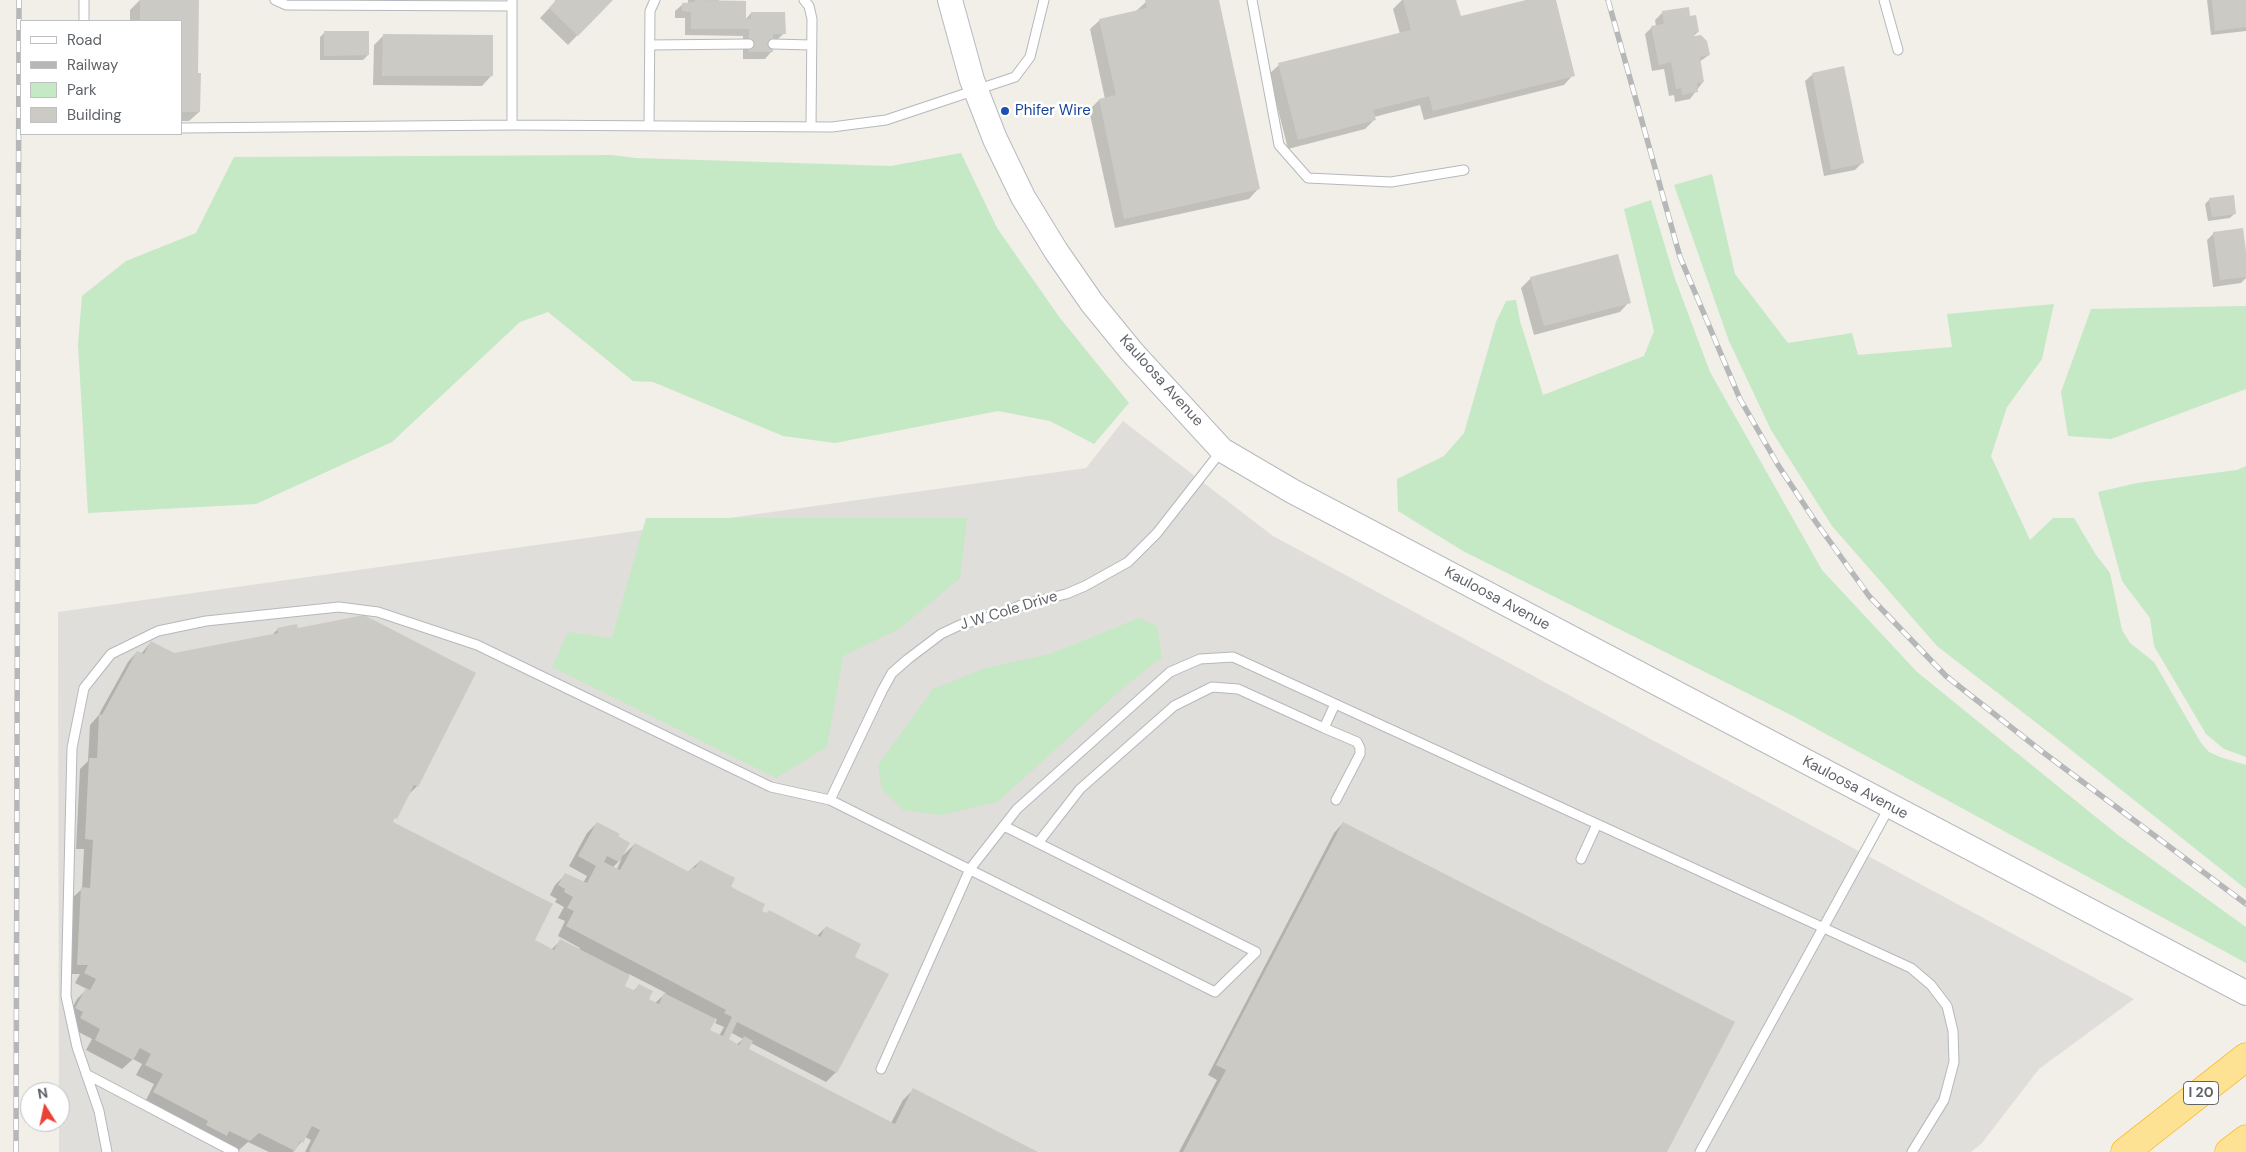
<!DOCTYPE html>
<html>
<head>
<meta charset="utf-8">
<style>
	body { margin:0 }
	#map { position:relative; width:2246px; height:1152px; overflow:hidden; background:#f1efe8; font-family:"DM Sans",sans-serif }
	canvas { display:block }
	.legend { position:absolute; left:20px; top:20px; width:162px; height:115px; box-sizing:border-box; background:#fff; border:1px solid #bfc1c3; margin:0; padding:6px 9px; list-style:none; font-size:15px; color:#5f6368 }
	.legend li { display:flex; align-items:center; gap:10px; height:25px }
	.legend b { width:25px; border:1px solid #bfc1c3 }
	.north { position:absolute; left:20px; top:1082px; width:50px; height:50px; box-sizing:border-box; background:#fff; border:1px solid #bfc1c3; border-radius:50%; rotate:350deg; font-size:14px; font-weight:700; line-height:20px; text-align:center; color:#5f6368 }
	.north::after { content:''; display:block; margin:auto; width:18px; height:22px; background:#ea4335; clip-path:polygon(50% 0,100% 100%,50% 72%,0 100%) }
</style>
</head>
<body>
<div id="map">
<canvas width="2246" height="1152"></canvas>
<ul class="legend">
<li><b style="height:6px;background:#fff"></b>Road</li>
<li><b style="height:6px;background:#b6b7b8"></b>Railway</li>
<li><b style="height:14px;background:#c5e8c5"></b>Park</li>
<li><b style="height:14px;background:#cccac5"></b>Building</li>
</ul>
<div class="north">N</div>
</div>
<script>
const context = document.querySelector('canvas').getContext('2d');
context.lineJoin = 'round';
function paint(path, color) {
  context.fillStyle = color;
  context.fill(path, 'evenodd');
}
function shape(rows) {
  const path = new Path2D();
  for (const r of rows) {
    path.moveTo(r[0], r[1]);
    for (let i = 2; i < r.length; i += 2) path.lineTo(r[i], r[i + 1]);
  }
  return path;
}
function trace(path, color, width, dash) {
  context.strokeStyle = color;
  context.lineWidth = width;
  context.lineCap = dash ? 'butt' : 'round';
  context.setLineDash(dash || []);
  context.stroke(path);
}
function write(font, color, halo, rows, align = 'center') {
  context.font = font + ' "DM Sans",sans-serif';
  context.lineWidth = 5;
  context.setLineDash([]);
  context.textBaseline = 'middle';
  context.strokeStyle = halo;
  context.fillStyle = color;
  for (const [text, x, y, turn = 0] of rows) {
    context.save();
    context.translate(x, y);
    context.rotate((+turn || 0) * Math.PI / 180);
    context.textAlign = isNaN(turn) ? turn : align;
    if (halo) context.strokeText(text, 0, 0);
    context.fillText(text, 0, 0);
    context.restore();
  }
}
paint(shape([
	[1123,421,1273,536,2134,999,2039,1069,1982,1143,1971,1152,59,1152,58,612,1086,468]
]), '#e0deda');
paint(shape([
	[961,153,997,228,1060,318,1129,403,1094,444,1050,421,998,411,835,443,783,436,653,382,633,381,548,312,520,322,392,442,256,504,88,513,78,345,82,296,126,261,196,233,234,157,611,155,636,158,891,166],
	[1712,174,1735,274,1788,343,1852,333,1858,355,1952,347,1947,314,2054,304,2042,359,2007,407,1991,456,2030,540,2053,518,2074,518,2096,555,2110,573,2122,630,2130,643,2154,662,2201,743,2209,752,2220,757,2246,765,2246,889,2056,738,1937,646,1832,526,1771,430,1729,341,1674,185],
	[1651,200,1674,276,1710,372,1822,570,1917,672,2118,835,2246,927,2246,963,1791,715,1463,551,1398,511,1397,479,1444,456,1464,433,1496,322,1506,301,1516,300,1520,321,1543,395,1644,356,1654,331,1624,209],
	[2246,306,2246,389,2111,439,2068,436,2061,392,2091,309],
	[2246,466,2246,757,2224,749,2206,734,2154,646,2150,618,2122,581,2098,492,2137,483,2237,470],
	[646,518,967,518,960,578,899,629,843,656,827,747,776,778,552,667,568,632,612,638],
	[1139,618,1157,626,1162,657,1123,688,997,802,940,815,903,810,882,789,878,765,933,689,986,668,1050,654]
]), '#c5e8c5');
paint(shape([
	[140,0,198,0,197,74,199,112,189,121,181,121,181,21,130,21,130,10],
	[554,0,611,0,568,45,540,18,556,1],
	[688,0,719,0,719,3,745,20,751,13,784,33,777,40,772,40,772,51,765,59,743,59,743,36,685,35,685,18,675,18,675,11,683,4,688,4],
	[1153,0,1217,0,1258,189,1249,199,1115,228,1089,110,1099,100,1105,99,1090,29,1100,20,1136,11,1146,2],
	[1402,0,1455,0,1460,18,1531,0,1554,0,1573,75,1564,85,1424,120,1420,105,1374,117,1374,120,1365,129,1288,149,1269,74,1279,65,1400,34,1393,9],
	[2207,0,2246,0,2246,31,2211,35],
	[1662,13,1689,17,1698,32,1691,38,1709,55,1699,62,1703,82,1690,99,1675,102,1674,95,1669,96,1664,69,1652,71,1645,34,1652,27,1656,26,1655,20],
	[325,32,368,55,363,60,320,60,320,37],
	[383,36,491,76,482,86,373,85,374,45],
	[1813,74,1863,162,1855,170,1824,176,1805,81],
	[2210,199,2234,214,2230,218,2208,221,2205,204],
	[2214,233,2246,260,2246,278,2241,283,2213,287,2207,240],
	[1531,278,1629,302,1620,312,1534,335,1521,288],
	[278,629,417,786,408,795,391,822,533,940,551,950,561,940,579,950,580,948,558,936,565,921,558,918,564,907,555,902,557,899,550,895,555,885,565,875,583,883,587,876,569,866,587,833,597,823,617,837,621,857,635,844,688,872,700,861,760,911,817,936,826,927,853,957,836,1072,826,1082,751,1043,747,1050,891,1123,903,1100,913,1090,1035,1152,305,1152,311,1140,305,1137,293,1152,269,1152,248,1142,239,1150,145,1102,154,1084,136,1075,142,1064,133,1059,122,1069,86,1050,92,1039,71,1028,67,1018,77,999,87,989,75,983,80,974,68,974,72,898,82,889,84,849,76,849,80,769,88,761,90,725,98,716,128,662,137,652,141,654,151,642,174,654,272,635],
	[622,858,617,869,613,867],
	[629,974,666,993,655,1003,647,999,639,985,633,992,623,986],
	[715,1018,717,1020,715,1023,724,1027,719,1036,708,1031],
	[730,1032,743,1039,736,1045,727,1039],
	[1343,823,1666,1152,1179,1152,1217,1080,1208,1075,1334,833]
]), '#0003');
paint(shape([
	[140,0,199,0,198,73,201,73,200,112,181,112,181,21,140,21],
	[556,0,613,0,578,36,549,8],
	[695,0,746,1,746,19,751,19,751,12,785,12,786,34,773,34,773,52,749,52,749,29,691,29,691,12,682,11,682,3,695,2],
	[1145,0,1219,0,1260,189,1124,219,1099,99,1116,95,1099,19,1147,8],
	[1403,0,1456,0,1461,16,1526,0,1556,0,1575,76,1433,111,1429,96,1373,110,1376,120,1298,140,1278,63,1411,30],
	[2212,0,2246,0,2246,27,2215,31],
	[1689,7,1690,16,1696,15,1699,32,1694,33,1694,36,1701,35,1707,41,1710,55,1700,57,1704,82,1697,83,1698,92,1682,95,1681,88,1676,89,1671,62,1659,65,1651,26,1664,24,1662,11],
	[324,31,369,31,369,55,324,56],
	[383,34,493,35,493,76,382,76],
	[1844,66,1864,163,1831,170,1812,73],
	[2234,195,2236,214,2212,217,2209,198],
	[2243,228,2246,251,2246,277,2220,280,2213,232],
	[1618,254,1631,303,1544,326,1530,277],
	[364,615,476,673,418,787,414,785,397,819,395,818,393,822,553,904,535,940,554,950,560,939,630,975,625,986,635,991,639,984,653,991,649,999,659,1004,664,993,716,1019,710,1030,723,1036,732,1017,724,1013,726,1010,566,926,574,911,567,908,573,897,564,892,565,889,558,885,565,873,587,883,596,866,578,856,597,822,620,834,618,836,630,843,619,862,607,856,604,862,620,870,635,843,689,872,692,867,695,868,700,860,735,878,731,887,765,904,762,911,767,913,769,910,820,937,826,926,861,944,855,957,889,974,837,1073,737,1022,729,1039,739,1045,744,1036,753,1041,749,1049,895,1124,913,1088,1038,1152,311,1152,309,1151,320,1130,312,1126,303,1143,300,1141,295,1151,259,1133,250,1141,229,1131,227,1136,206,1125,208,1121,153,1092,163,1074,145,1065,151,1054,140,1048,133,1060,95,1040,100,1029,80,1018,83,1012,75,1008,86,988,90,990,96,979,84,973,88,965,77,965,81,887,90,888,93,840,85,839,89,758,97,758,99,714,102,715,137,651,144,654,151,641,174,653,278,633,277,628,297,624,298,628],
	[1343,822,1735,1022,1667,1152,1183,1152,1226,1070,1216,1065]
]), '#cccac5');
const lane = shape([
	[84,0,84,21],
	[275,0,286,5,512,6],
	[804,0,809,6,812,19,811,127],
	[1252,0,1279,145,1308,178,1391,182,1464,170],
	[1884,0,1898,50],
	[773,44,811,45],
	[650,45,749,44],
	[512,125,512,0],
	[649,126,650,11,655,0],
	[181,128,512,125,832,127,886,120,1015,77,1030,57,1044,0],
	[1324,728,1357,742,1360,748,1360,754,1336,800],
	[830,800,882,691,892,673,908,659,941,634,960,625,1004,613,1021,605,1066,594,1085,586,1128,562,1157,533,1222,450],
	[1038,843,1080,789,1174,706,1212,687,1238,689,1324,728,1335,704],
	[1581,859,1597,824],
	[881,1069,970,869,1017,809,1170,672,1200,659,1233,657,1911,968,1931,985,1947,1006,1953,1031,1954,1062,1944,1100,1912,1152],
	[86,1074,234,1152],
	[107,1152,99,1111,77,1047,66,996,72,748,84,688,111,654,158,631,206,621,339,607,378,612,477,645,771,787,830,800,1215,992,1256,952,1004,826],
	[1700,1152,1890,806]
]);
const secondary = shape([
	[950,0,972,80,995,139,1023,197,1056,251,1092,303,1132,352,1222,450,1292,491,2246,993]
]);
const highway = shape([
	[2125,1152,2246,1057],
	[2229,1152,2246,1139]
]);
trace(lane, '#b5b8bc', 11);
trace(secondary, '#b6babf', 26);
trace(highway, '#f9ab00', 29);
trace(lane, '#fff', 9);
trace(secondary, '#fff', 24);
trace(highway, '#fde293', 28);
const rail = shape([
	[1608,0,1680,257,1740,399,1778,465,1813,518,1869,596,1946,676,2040,750,2246,904],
	[16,1152,19,0]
]);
trace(rail, '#b6b7b8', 5.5);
trace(rail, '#fff', 4, [11]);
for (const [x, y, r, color] of [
	[1005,111,5,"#1a4fb4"]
]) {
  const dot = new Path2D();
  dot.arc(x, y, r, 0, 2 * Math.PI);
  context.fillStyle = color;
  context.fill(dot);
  trace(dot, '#fff', 2);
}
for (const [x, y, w] of [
	[2201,1093,35]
]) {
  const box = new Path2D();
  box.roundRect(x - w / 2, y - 11.5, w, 23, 4);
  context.fillStyle = '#fff';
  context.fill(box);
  trace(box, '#5f6368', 1);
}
write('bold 14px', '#5f6368', null, [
	["I 20",2201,1093]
]);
write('15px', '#164399', '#fff', [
	["Phifer Wire",1015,111]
], 'left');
write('15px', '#5f6368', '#fff', [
	["Kauloosa Avenue",1161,381,48],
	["Kauloosa Avenue",1497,599,28],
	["J W Cole Drive",1009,611,-17],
	["Kauloosa Avenue",1855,788,28]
]);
</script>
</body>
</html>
